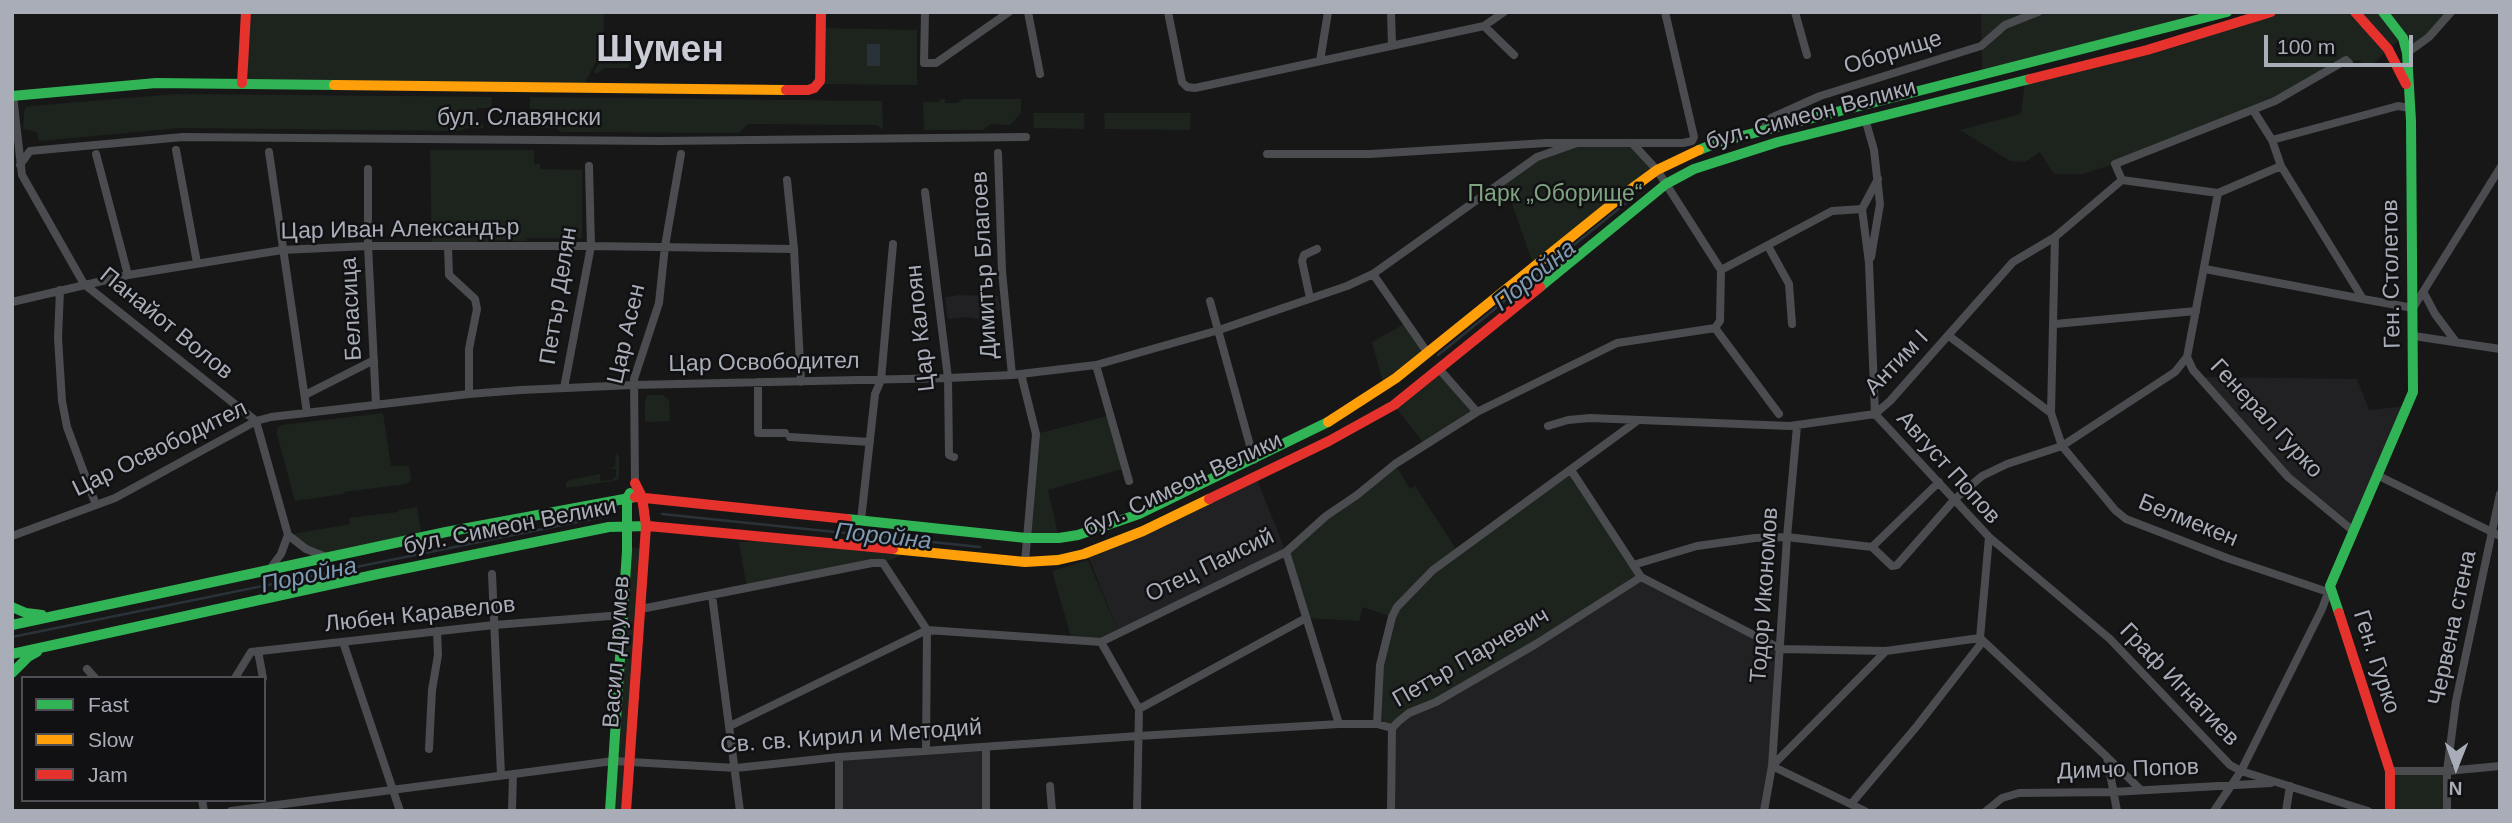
<!DOCTYPE html>
<html>
<head>
<meta charset="utf-8">
<style>
	body { margin:0 }
	#map { position:relative; width:2512px; height:823px; overflow:hidden; background:#171717; font-family:Helvetica,sans-serif }
	canvas { display:block }
	.frame { position:absolute; inset:0; border:14px solid #a8adb8; pointer-events:none }
	.legend { position:absolute; left:21px; top:676px; width:245px; height:126px; box-sizing:border-box; background:#111113; border:2px solid #4d4f55; margin:0; padding:9px 12px; list-style:none; font-size:21px; color:#a8adb8 }
	.legend li { display:flex; align-items:center; gap:14px; height:35px }
	.legend b { width:35px; border:2px solid #4d4f55 }
	.north { position:absolute; left:2421px; top:732px; width:70px; height:70px; -webkit-text-stroke:5px #111113; paint-order:stroke; rotate:181deg; font-size:19px; font-weight:700; line-height:28px; text-align:center; color:#a8adb8 }
	.north::after { content:''; display:block; margin:auto; width:24px; height:32px; background:#a8adb8; clip-path:polygon(50% 0,100% 100%,50% 72%,0 100%) }
	.scale { position:absolute; left:2264px; top:35px; width:149px; height:32px; box-sizing:border-box; border:4px solid #a8adb8; border-top:0; padding-left:9px; font-size:21px; line-height:24px; white-space:nowrap; color:#a8adb8; -webkit-text-stroke:5px #111113; paint-order:stroke }
</style>
</head>
<body>
<div id="map">
<canvas width="2512" height="823"></canvas>
<div class="frame"></div>
<ul class="legend">
<li><b style="height:9px;background:#30b455"></b>Fast</li>
<li><b style="height:9px;background:#ff9f0a"></b>Slow</li>
<li><b style="height:9px;background:#e5322d"></b>Jam</li>
</ul>
<div class="north">N</div>
<div class="scale">100 m</div>
</div>
<script>
const context = document.querySelector('canvas').getContext('2d');
context.lineJoin = 'round';
function paint(path, color) {
  context.fillStyle = color;
  context.fill(path, 'evenodd');
}
function shape(rows) {
  const path = new Path2D();
  for (const r of rows) {
    path.moveTo(r[0], r[1]);
    for (let i = 2; i < r.length; i += 2) path.lineTo(r[i], r[i + 1]);
  }
  return path;
}
function trace(path, color, width, dash) {
  context.strokeStyle = color;
  context.lineWidth = width;
  context.lineCap = dash ? 'butt' : 'round';
  context.setLineDash(dash || []);
  context.stroke(path);
}
function write(font, color, halo, rows, align = 'center') {
  context.font = font + ' Helvetica,sans-serif';
  context.lineWidth = 5;
  context.setLineDash([]);
  context.textBaseline = 'middle';
  context.strokeStyle = halo;
  context.fillStyle = color;
  for (const [text, x, y, turn = 0] of rows) {
    context.save();
    context.translate(x, y);
    context.rotate((+turn || 0) * Math.PI / 180);
    context.textAlign = isNaN(turn) ? turn : align;
    if (halo) context.strokeText(text, 0, 0);
    context.fillText(text, 0, 0);
    context.restore();
  }
}
paint(shape([
	[959,295,998,296,1001,310,982,312,982,318,979,319,967,317,948,319,945,297],
	[2200,377,2357,379,2369,410,2407,406,2352,530,2288,477],
	[1256,477,1286,552,1119,633,1087,553],
	[1641,577,1781,649,1764,811,1391,811,1392,728,1399,721],
	[986,747,986,811,839,811,839,757]
]), '#212123');
paint(shape([
	[246,12,604,12,603,49,582,88,248,84],
	[1981,12,2227,12,1982,74],
	[2271,12,2451,12,2407,53,2402,38,2388,49,2370,67,2358,60,2349,63,2346,60,2275,101,2115,164,2082,174,2054,174,2040,152,2025,162,2010,161,1960,130,2021,114,2025,80],
	[821,28,917,30,917,85,822,84],
	[600,61,629,61,629,68,604,68,597,74,594,72],
	[175,94,301,95,492,97,491,108,477,108,473,115,476,120,482,123,484,128,467,128,459,131,179,128,39,141,37,132,23,129,24,112,26,107,31,106],
	[530,97,882,101,883,130,877,125,748,124,739,133,562,132,556,128,537,128,537,123,544,119,545,113,541,109,530,109],
	[940,99,945,99,945,103,958,103,962,99,1021,99,1021,113,1010,125,991,124,983,130,924,130,923,102,939,102],
	[1033,113,1084,113,1084,129,1034,128],
	[1104,113,1191,113,1190,130,1105,129],
	[1577,143,1632,143,1657,170,1534,266,1509,196,1496,187,1537,157],
	[430,150,534,150,534,164,540,164,540,169,582,170,582,238,527,238,526,241,493,240,477,247,432,247],
	[1406,323,1427,352,1384,386,1372,342],
	[1440,370,1477,412,1425,445,1394,405],
	[648,395,663,395,669,400,670,421,645,422,645,401],
	[383,413,391,466,409,466,411,480,407,484,344,492,343,494,295,501,277,435,277,428,282,425],
	[1111,415,1126,468,1048,490,1059,538,1026,538,1036,434],
	[616,454,619,456,619,479,613,481,566,488,566,483,570,480,600,474,600,481,612,480,616,476,616,469,610,469,615,466],
	[1395,464,1410,489,1415,486,1458,552,1571,470,1641,577,1536,644,1409,713,1392,728,1377,724,1378,685,1392,617,1363,607,1359,621,1306,618,1286,552],
	[417,507,422,537,326,557,288,535,350,524,349,518,398,512,399,510],
	[758,541,902,555,883,563,747,588,739,542],
	[631,547,645,550,626,811,610,811],
	[1088,560,1119,633,1101,642,1072,640,1052,571],
	[2390,771,2447,771,2447,811,2390,811]
]), '#1d241e');
paint(shape([
	[867,44,880,44,880,66,867,66]
]), '#2a3239');
trace(shape([
	[1438,355,1632,198],
	[662,514,980,547],
	[12,637,607,516]
]), '#2a3239', 2.5);
trace(shape([
	[925,12,924,63,936,63,1009,12],
	[1028,12,1040,74],
	[1168,12,1182,82,1187,87,1195,88,1484,26,1504,12],
	[1391,12,1392,45],
	[1795,12,1807,55],
	[1484,26,1514,55],
	[2407,53,2429,37,2451,12],
	[1320,61,1328,12],
	[13,96,22,175,84,284,256,421,288,535,306,549,326,557],
	[2253,110,2272,140,2281,166,2363,299,2413,308,2500,168],
	[1866,122,1874,150,1880,204,1871,257],
	[1761,132,1771,118,1820,96,1981,46,2005,25,2038,12],
	[2272,140,2398,106,2410,108],
	[1632,143,1657,170,1721,270,1720,321,1715,328,1779,414],
	[176,150,197,263],
	[269,152,307,413],
	[998,153,1002,271,1012,375],
	[96,154,128,275],
	[1267,154,1370,154,1546,143,1683,143,1692,141,1694,137,1665,12],
	[20,165,30,151,183,137,661,141,1026,137],
	[368,169,368,246,376,404],
	[787,180,794,249,801,382],
	[2122,180,2115,164,2275,101,2346,60,2349,63],
	[2122,180,2218,193,2281,166],
	[925,192,948,378,949,455,954,457],
	[2218,193,2187,357,2193,370,2288,477,2352,530],
	[1862,209,1869,263,1875,414,1989,537,1980,638,2107,757,2117,811],
	[2055,237,2051,413,2062,446,2115,510,2126,519,2227,558,2328,592],
	[1768,246,1789,284,1792,324],
	[448,247,449,275,475,299,477,309,469,349,469,394],
	[2205,269,2363,299],
	[1721,270,1832,211,1862,209,1878,179],
	[1373,274,1427,352],
	[60,290,58,338,62,401,67,427,96,505],
	[2424,293,2435,314,2456,342],
	[1310,298,1302,261,1304,255,1317,249],
	[1210,301,1254,460],
	[12,302,128,275,282,250,368,246,591,246,794,249],
	[2055,324,2196,311],
	[1949,336,2051,413],
	[2414,336,2500,349],
	[1096,365,1129,481],
	[1440,370,1477,412],
	[1021,374,1036,434,1025,562],
	[758,382,758,433,785,433],
	[564,388,591,246,589,166],
	[305,395,374,360],
	[1548,426,1568,420,1590,418,1790,426,1875,414,1890,401,2013,262,2055,237,2122,180],
	[790,437,870,442],
	[1571,470,1641,577,1781,649,1886,651,1980,638],
	[2377,475,2500,536],
	[635,483,634,379,659,303,665,246,681,154],
	[861,520,875,394,881,380,893,244],
	[12,536,115,498,256,421,271,417,469,394,521,390,633,385,948,378,1012,375,1096,365,1219,330,1347,286,1373,274,1537,157,1577,143],
	[1989,537,2110,639,2230,765,2241,771,2368,811],
	[1872,547,1892,566,1897,565,1955,499,1982,476,2007,464,2062,446,2175,372,2187,357],
	[1286,552,1339,724],
	[1633,565,1697,546,1755,538,1787,537,1872,547,1939,482],
	[270,569,281,554,288,535],
	[492,574,501,775],
	[712,595,740,811],
	[641,609,872,563,883,563,927,630,926,751],
	[343,642,400,811],
	[1101,642,1139,709,1137,811],
	[258,651,263,678],
	[87,669,95,678],
	[235,678,251,652,494,625,623,615],
	[1139,709,1306,618],
	[1377,724,1380,665,1392,617,1397,607,1433,570,1637,421],
	[730,726,927,630,1101,642,1286,552,1326,516,1357,495,1395,464,1477,412,1617,343,1715,328],
	[986,747,986,811],
	[429,749,432,690,438,655,437,631],
	[2107,757,2141,790],
	[1772,766,1886,651],
	[1772,766,1865,811],
	[2390,771,2447,771,2500,766],
	[1050,786,1052,811],
	[202,800,204,811],
	[1851,804,1917,726,1983,641],
	[231,811,613,761,736,768,839,757,1138,736,1339,724,1377,724,1392,728],
	[512,811,513,774],
	[839,811,839,757],
	[1391,811,1392,728,1399,721,1409,713,1436,702,1536,644,1641,577],
	[1764,811,1772,766,1787,537,1797,426],
	[1986,811,2002,798,2019,793,2113,792,2271,783],
	[2214,811,2241,771,2322,609,2330,587],
	[2286,811,2290,786],
	[2447,811,2447,771,2456,701,2500,494]
]), '#4b4c50', 8);
trace(shape([
	[12,96,156,83,334,85],
	[1699,150,1719,142,2227,12],
	[1540,287,1666,184,1694,169,1778,142,2030,79],
	[847,519,1026,538,1059,538,1078,535,1139,514,1328,422],
	[12,607,26,613,42,615],
	[2339,613,2330,586,2413,392,2411,121,2407,53,2403,38,2383,12],
	[12,625,446,532,635,497],
	[12,654,378,574,609,527,648,526],
	[12,673,28,657,37,652],
	[610,811,627,551,627,498,630,493]
]), '#30b455', 10);
trace(shape([
	[334,85,786,90],
	[1328,422,1396,378,1627,192,1657,170,1699,150],
	[893,549,1025,562,1058,560,1084,554,1143,531,1209,499]
]), '#ff9f0a', 10);
trace(shape([
	[2355,12,2388,49,2406,84],
	[2030,79,2147,50,2271,12],
	[242,83,246,12],
	[786,90,808,90,814,88,820,81,821,12],
	[635,497,847,519],
	[1209,499,1329,441,1394,405,1540,287],
	[648,526,893,549],
	[2339,613,2390,771,2390,811],
	[626,811,646,526,642,497,635,483]
]), '#e5322d', 10);
write('23px', '#a8adb8', '#111113', [
	["Оборище",1893,53,-17],
	["бул. Симеон Велики",1811,115,-15],
	["бул. Славянски",519,119],
	["Цар Иван Александър",400,230,-1],
	["Димитър Благоев",985,265,-93],
	["Ген. Столетов",2392,274,-91],
	["Петър Делян",559,296,-81],
	["Беласица",352,309,-93],
	["Панайот Волов",166,324,39],
	["Цар Калоян",921,328,-96],
	["Цар Асен",627,334,-77],
	["Цар Освободител",764,363,-1],
	["Антим I",1897,363,-46],
	["Генерал Гурко",2266,419,47],
	["Цар Освободител",160,449,-26],
	["Август Попов",1948,468,48],
	["бул. Симеон Велики",1183,485,-25],
	["Белмекен",2188,521,22],
	["бул. Симеон Велики",510,527,-11],
	["Отец Паисий",1210,566,-26],
	["Тодор Икономов",1765,595,-86],
	["Любен Каравелов",420,615,-6],
	["Червена стена",2453,628,-78],
	["Васил Друмев",617,652,-86],
	["Петър Парчевич",1471,658,-30],
	["Ген. Гурко",2376,662,72],
	["Граф Игнатиев",2179,685,46],
	["Св. св. Кирил и Методий",851,737,-4],
	["Димчо Попов",2128,770,-2]
]);
write('23px', '#7fa381', '#111113', [
	["Парк „Оборище“",1555,195]
]);
write('italic 24px', '#7f9bb3', '#111113', [
	["Поройна",1535,276,-39],
	["Поройна",883,537,6],
	["Поройна",309,576,-12]
]);
write('bold 37px', '#c9ccd4', '#111113', [
	["Шумен",660,51]
]);
</script>
</body>
</html>
